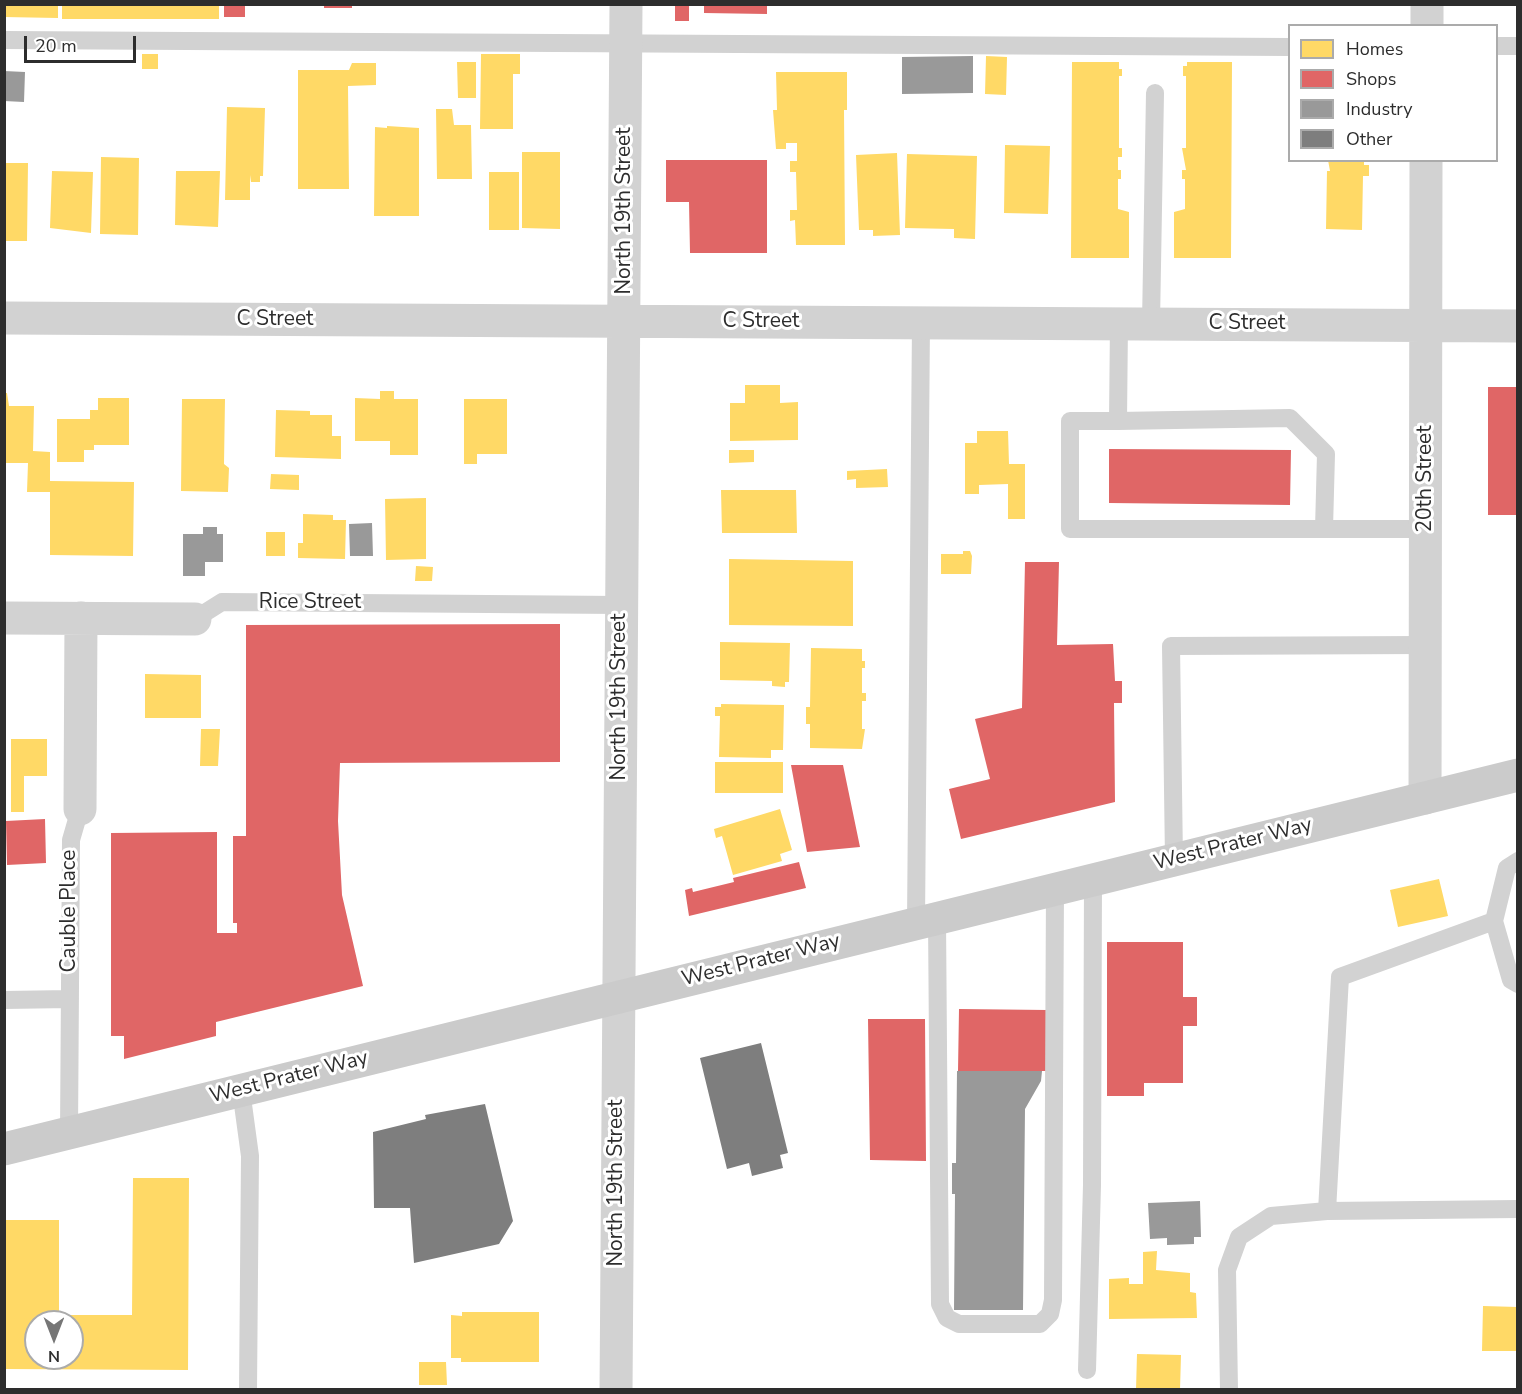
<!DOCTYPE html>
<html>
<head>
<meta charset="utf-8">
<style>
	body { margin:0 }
	#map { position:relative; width:1522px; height:1394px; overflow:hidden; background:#fff; font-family:"Nunito Sans",sans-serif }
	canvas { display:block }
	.frame { position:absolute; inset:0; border:6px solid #2d2d2d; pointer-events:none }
	.legend { position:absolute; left:1288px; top:24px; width:210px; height:138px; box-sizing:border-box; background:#fff; border:2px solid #ababab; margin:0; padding:8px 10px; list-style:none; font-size:18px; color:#2d2d2d }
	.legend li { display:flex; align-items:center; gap:12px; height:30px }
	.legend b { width:30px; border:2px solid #ababab }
	.north { position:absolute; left:24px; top:1310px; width:60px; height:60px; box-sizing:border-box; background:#fff; border:2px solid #ababab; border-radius:50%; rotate:180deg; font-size:16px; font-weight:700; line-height:24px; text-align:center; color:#2d2d2d }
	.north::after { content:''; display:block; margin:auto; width:21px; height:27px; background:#767676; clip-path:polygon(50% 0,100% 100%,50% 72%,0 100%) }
	.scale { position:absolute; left:24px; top:36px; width:112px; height:27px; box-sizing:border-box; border:3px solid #2d2d2d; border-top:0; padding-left:8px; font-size:18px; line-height:21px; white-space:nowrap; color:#2d2d2d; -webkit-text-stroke:4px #fff; paint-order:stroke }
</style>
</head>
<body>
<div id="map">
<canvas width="1522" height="1394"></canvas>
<div class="frame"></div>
<ul class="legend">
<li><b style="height:16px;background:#ffd966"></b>Homes</li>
<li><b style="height:16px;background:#e06666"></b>Shops</li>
<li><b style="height:16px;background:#999"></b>Industry</li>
<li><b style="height:16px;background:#7e7e7e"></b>Other</li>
</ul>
<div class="north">N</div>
<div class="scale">20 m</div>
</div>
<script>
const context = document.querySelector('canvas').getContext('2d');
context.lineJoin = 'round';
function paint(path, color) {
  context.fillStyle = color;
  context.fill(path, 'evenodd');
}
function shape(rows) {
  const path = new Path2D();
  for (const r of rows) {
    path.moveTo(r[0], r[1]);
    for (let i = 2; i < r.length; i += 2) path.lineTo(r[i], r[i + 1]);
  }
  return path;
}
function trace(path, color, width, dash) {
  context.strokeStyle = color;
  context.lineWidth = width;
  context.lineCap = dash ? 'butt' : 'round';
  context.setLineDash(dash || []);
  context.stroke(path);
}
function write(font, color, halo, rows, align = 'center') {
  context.font = font + ' "Nunito Sans",sans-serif';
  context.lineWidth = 6;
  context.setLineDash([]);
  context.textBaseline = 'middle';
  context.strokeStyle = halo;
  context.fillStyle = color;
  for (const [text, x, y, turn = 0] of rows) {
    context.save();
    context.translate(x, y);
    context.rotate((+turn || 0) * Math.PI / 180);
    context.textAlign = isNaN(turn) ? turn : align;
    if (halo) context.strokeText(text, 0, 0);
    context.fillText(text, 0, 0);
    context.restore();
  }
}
paint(shape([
	[4,4,58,4,58,18,4,17],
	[62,4,219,4,219,19,62,19],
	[142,54,158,54,158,69,142,69],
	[481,54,520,54,520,74,513,74,513,129,480,129],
	[986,56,1007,57,1006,95,985,94],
	[457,62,476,62,476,98,458,98],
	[1072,62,1119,62,1119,69,1122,69,1122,76,1119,76,1119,148,1122,148,1122,157,1118,157,1118,170,1121,170,1121,179,1118,179,1118,209,1129,212,1129,258,1071,258],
	[1187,62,1232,62,1231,258,1174,258,1174,212,1185,209,1185,179,1182,179,1182,170,1186,170,1182,148,1186,148,1186,76,1183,76,1183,66,1187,66],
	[352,63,376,63,376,85,348,86,349,189,298,189,298,70,349,70],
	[776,72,847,72,847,110,844,110,845,245,796,245,795,220,790,221,790,210,797,210,796,172,790,172,790,161,797,161,797,143,786,143,786,149,776,149,773,110,777,110],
	[227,107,265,108,263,176,260,176,260,182,251,182,250,175,250,200,225,200],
	[436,109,452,109,454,125,471,125,472,179,437,179],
	[387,126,419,128,419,216,374,216,375,127,387,128],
	[1005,145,1050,146,1048,214,1004,213],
	[522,152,560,152,560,229,522,228],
	[897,153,900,235,873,236,873,230,859,230,856,155],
	[907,154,977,156,975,239,954,238,954,229,905,228],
	[101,157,139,158,138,235,100,234],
	[1328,160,1364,160,1364,165,1369,165,1369,176,1363,176,1362,230,1326,229,1327,171,1330,171],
	[4,163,28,163,27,241,4,241],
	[52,171,93,172,91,233,50,228],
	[176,171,220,171,218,227,175,225],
	[489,172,519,172,519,230,489,230],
	[745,385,780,385,780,403,798,402,798,440,730,441,730,403,745,403],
	[380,391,394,391,394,399,418,399,418,455,390,455,390,441,355,441,355,398,380,399],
	[4,393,7,393,9,406,34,406,33,451,50,452,50,481,134,482,133,556,50,555,50,492,27,492,28,463,4,463],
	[98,398,129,398,129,445,94,445,94,450,84,450,84,462,57,462,57,419,90,419,90,410,98,410],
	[182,399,225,399,224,464,229,468,228,492,181,491],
	[464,399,507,399,507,454,477,454,477,464,464,464],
	[276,410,310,411,310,415,332,415,332,436,341,436,341,459,275,457],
	[977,431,1008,431,1009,464,1025,464,1025,519,1008,519,1008,484,979,485,979,494,965,494,965,443,977,443],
	[729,450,754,450,754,462,729,463],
	[887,469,888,487,856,488,856,479,847,480,847,471],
	[271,474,299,475,299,490,270,489],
	[721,490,796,490,797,533,722,533],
	[426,498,426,559,386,560,385,499],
	[303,514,333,515,333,520,346,520,345,559,298,558,298,543,303,543],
	[266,532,285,532,285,556,266,556],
	[963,551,970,551,972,556,971,574,941,574,941,554,963,554],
	[729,559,853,561,853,626,729,625],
	[416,566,433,567,432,581,415,581],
	[720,642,790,643,789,682,785,682,785,687,772,686,772,681,720,680],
	[811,648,862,649,862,661,865,661,865,668,862,668,862,693,866,693,866,701,862,701,862,729,865,729,862,749,810,748,810,724,806,724,806,707,810,707],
	[145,674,201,675,201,718,145,718],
	[721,704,784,705,783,750,771,750,771,758,719,757,720,716,715,716,715,707,721,707],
	[201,729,220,729,218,766,200,766],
	[11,739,47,739,47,776,24,776,24,812,11,812],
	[715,762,783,762,783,793,715,793],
	[780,809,792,850,780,854,782,861,733,875,722,836,716,838,714,829],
	[1439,879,1448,916,1398,927,1390,890],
	[133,1178,189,1178,188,1370,5,1369,5,1220,59,1220,59,1315,132,1315],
	[36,1322,72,1322,72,1358,36,1358],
	[1157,1251,1156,1270,1190,1273,1190,1292,1196,1293,1197,1318,1109,1319,1109,1279,1129,1278,1129,1284,1143,1284,1143,1252],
	[1483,1306,1518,1307,1518,1351,1482,1351],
	[462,1312,539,1312,539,1362,461,1362,461,1358,451,1358,451,1315,462,1316],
	[1137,1354,1181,1355,1180,1390,1136,1390],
	[419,1362,446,1362,447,1385,419,1385]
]), '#ffd966');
paint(shape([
	[324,4,352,4,352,8,324,8],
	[675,4,689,4,689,21,675,21],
	[704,4,767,4,767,14,704,13],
	[224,5,245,5,245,17,224,17],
	[666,160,767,160,767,253,690,253,689,202,666,202],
	[1488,387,1518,387,1518,515,1488,515],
	[1109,449,1291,450,1290,505,1109,503],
	[1025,562,1059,562,1057,645,1113,644,1115,681,1122,681,1122,703,1114,703,1115,802,961,839,949,789,990,779,975,719,1022,708],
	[560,624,560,762,340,763,338,821,342,895,363,986,216,1022,216,1036,124,1059,124,1036,111,1036,111,833,217,832,217,933,237,933,237,923,233,923,233,836,246,836,246,625],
	[791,765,843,765,860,847,807,852],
	[45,819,46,863,7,865,6,821],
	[799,862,806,888,689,916,685,890,692,888,693,892,734,882,733,878],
	[1107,942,1183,942,1183,997,1197,997,1197,1026,1183,1026,1183,1083,1144,1083,1144,1096,1107,1096],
	[959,1009,1047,1010,1046,1071,958,1071],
	[868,1019,925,1019,926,1161,870,1160]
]), '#e06666');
paint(shape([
	[973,56,973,93,902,94,902,57],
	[4,71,25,72,24,102,4,101],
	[372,523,373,556,350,556,349,524],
	[203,527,217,527,217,534,223,534,223,562,205,562,205,576,183,576,183,534,203,534],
	[957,1071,1042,1071,1041,1081,1025,1109,1023,1310,954,1310,955,1194,952,1194,952,1163,956,1163],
	[1200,1201,1201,1237,1194,1237,1194,1244,1167,1245,1167,1238,1150,1239,1148,1203]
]), '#999');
paint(shape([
	[761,1043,788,1153,780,1155,783,1168,752,1176,749,1163,727,1169,700,1058],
	[485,1104,513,1221,499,1244,414,1263,410,1208,374,1208,373,1132,426,1119,425,1115]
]), '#7e7e7e');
trace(shape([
	[4,40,1290,47],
	[1496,46,1518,46],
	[1119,322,1118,421,1070,421,1070,529,1426,529],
	[1151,323,1155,93],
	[1118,421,1290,418,1326,454,1324,529],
	[195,619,222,602,621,605],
	[1174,860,1171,646,1426,645],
	[1518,861,1507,868,1494,921,1511,980,1518,984],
	[937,918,940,1304,947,1318,959,1324,1040,1324,1050,1314,1053,1300,1055,888],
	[916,923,921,321],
	[4,1000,70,999],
	[241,1090,250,1156,248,1390],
	[69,1133,71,840,80,809],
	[1327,1211,1340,977,1494,921],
	[1087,1370,1092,1185,1093,879],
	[1229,1390,1227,1270,1239,1237,1271,1216,1327,1211,1518,1209]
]), '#d2d2d2', 18);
trace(shape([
	[1427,26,1427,4],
	[4,318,1518,326],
	[4,618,195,619],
	[1425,798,1426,160],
	[80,809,81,618],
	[616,1390,626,4]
]), '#d2d2d2', 33);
trace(shape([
	[4,1149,1518,775]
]), '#cbcbcb', 33);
write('21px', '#2d2d2d', '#fff', [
	["North 19th Street",625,211,-90],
	["C Street",275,320],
	["C Street",761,322],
	["C Street",1247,324],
	["20th Street",1426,479,-90],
	["Rice Street",310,603],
	["North 19th Street",620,697,-90],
	["West Prater Way",1233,845,-14],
	["Cauble Place",70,911,-90],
	["West Prater Way",761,961,-14],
	["West Prater Way",289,1078,-14],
	["North 19th Street",617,1183,-90]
]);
</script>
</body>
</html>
